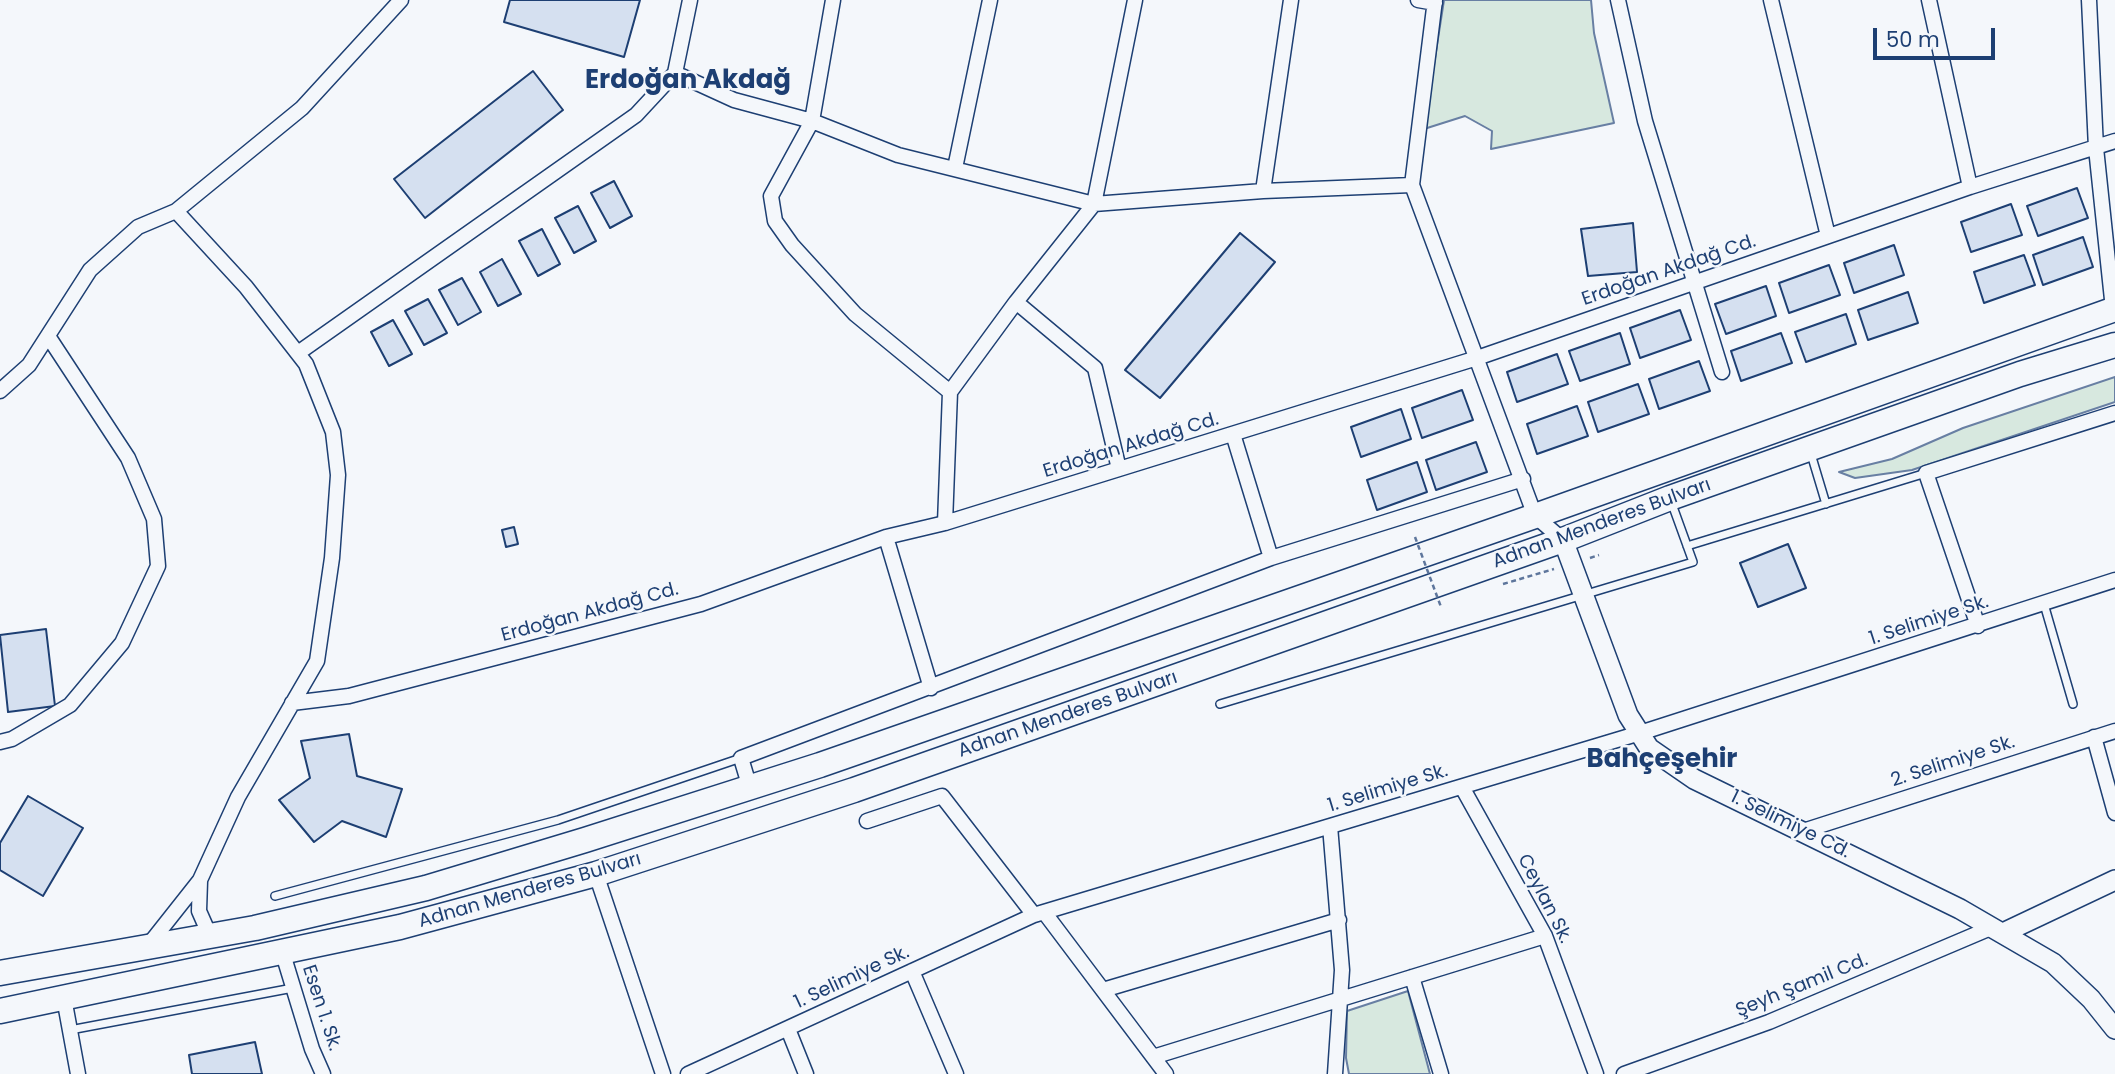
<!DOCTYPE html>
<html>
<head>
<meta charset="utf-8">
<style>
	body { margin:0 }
	#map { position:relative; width:2115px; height:1074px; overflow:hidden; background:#f4f7fb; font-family:Poppins,sans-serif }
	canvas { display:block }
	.scale { position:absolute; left:1873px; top:28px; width:122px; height:32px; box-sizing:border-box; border:4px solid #1d3f73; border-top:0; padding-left:9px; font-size:21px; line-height:24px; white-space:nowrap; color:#1d3f73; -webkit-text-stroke:5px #f4f7fb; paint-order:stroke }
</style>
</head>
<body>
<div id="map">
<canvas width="2115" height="1074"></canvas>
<div class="scale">50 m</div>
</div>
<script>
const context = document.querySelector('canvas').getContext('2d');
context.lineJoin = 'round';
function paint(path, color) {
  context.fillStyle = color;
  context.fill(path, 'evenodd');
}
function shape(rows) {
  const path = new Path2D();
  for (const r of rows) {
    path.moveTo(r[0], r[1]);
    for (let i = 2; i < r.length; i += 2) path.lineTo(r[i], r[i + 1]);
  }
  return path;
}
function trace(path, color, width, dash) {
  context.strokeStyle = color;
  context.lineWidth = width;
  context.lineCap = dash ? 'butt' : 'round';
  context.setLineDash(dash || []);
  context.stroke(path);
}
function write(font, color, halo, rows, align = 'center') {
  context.font = font + ' Poppins,sans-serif';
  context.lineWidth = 5;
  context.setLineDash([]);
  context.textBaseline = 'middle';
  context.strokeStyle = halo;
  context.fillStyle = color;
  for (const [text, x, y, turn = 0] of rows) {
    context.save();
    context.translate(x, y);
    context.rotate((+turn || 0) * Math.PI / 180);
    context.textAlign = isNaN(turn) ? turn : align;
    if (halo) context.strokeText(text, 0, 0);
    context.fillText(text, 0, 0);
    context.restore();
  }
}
const green = shape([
	[1444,0,1591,0,1594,33,1614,123,1491,149,1492,131,1465,116,1424,129,1444,0],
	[2115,377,2115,402,1912,470,1855,478,1839,472,1892,459,1963,428,2115,377],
	[1408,991,1430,1074,1349,1074,1346,1058,1347,1011,1408,991]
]);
paint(green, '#d7e8df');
trace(green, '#687fa3', 2);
const building = shape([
	[510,0,640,0,624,57,504,22,510,0],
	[533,71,563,110,425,218,394,179,533,71],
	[614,181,632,216,610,228,591,193,614,181],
	[2077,188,2088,218,2038,236,2027,206,2077,188],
	[2011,204,2022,235,1971,252,1961,222,2011,204],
	[578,206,596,241,574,253,555,218,578,206],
	[1633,223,1637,272,1588,276,1581,229,1633,223],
	[542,229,560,264,538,276,519,241,542,229],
	[1240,233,1275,262,1160,398,1125,370,1240,233],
	[2083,237,2093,267,2043,285,2033,255,2083,237],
	[1894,245,1904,275,1854,293,1844,263,1894,245],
	[2024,255,2035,285,1984,303,1974,272,2024,255],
	[502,259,521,294,498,306,480,272,502,259],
	[1829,265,1840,295,1789,313,1779,283,1829,265],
	[462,278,481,312,458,325,439,290,462,278],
	[1766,286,1776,316,1726,334,1715,304,1766,286],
	[1908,292,1918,323,1868,340,1858,310,1908,292],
	[428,299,447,333,424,345,405,311,428,299],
	[1680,310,1691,340,1640,358,1630,328,1680,310],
	[1846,314,1856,344,1806,362,1795,332,1846,314],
	[393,320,412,354,389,366,371,332,393,320],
	[1620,333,1630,364,1580,381,1569,351,1620,333],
	[1781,333,1792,363,1741,381,1731,351,1781,333],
	[1557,354,1568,384,1517,402,1507,372,1557,354],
	[1699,361,1710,391,1659,409,1649,379,1699,361],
	[1638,384,1649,414,1598,432,1588,402,1638,384],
	[1462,390,1473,420,1422,438,1412,408,1462,390],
	[1577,406,1588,436,1537,454,1527,424,1577,406],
	[1401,409,1411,439,1361,457,1351,427,1401,409],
	[1476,442,1487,472,1436,490,1426,460,1476,442],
	[1417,462,1427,492,1377,510,1367,480,1417,462],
	[514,527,518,544,506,547,502,530,514,527],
	[1788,544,1806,588,1758,607,1740,563,1788,544],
	[46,629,55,706,8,712,0,635,46,629],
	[349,734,357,776,402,789,386,837,342,821,314,842,279,800,310,778,301,741,349,734],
	[28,796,83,828,43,896,0,870,0,843,28,796],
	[255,1042,262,1074,192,1074,189,1055,255,1042]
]);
paint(building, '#d5e0f0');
trace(building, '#1d3f73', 2);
const service = shape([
	[1811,454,1826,504],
	[1687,546,1926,473],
	[2044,604,2073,704],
	[1220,704,1693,562,1672,504],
	[275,896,558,820,741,758],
	[70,1030,293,988]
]);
const minor = shape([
	[833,0,812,121,771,196,775,221,792,245,855,314,950,392],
	[1418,0,1435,3],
	[1618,0,1645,121,1722,372],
	[1771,0,1828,236],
	[1929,0,1970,187],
	[2089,0,2096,148,2113,309],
	[675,73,734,100,812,121,898,155,1094,204,1135,0],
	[955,168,990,0],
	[1412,185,1535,516,1563,540],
	[1263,191,1291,0],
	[1016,302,1095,368,1119,469],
	[298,353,636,115,675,73,690,0],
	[0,391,29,365,90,270,138,227,176,211,302,108,401,0],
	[945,523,950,392,1016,302,1094,204,1263,191,1412,185,1435,0],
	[886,537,931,688],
	[1271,558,1523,479],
	[1978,626,1926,473,2115,413],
	[292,703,349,696,701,604,886,537,945,523,1477,358,1970,187,2115,141],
	[2094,737,2115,813],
	[0,742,12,739,70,705,122,643,158,566,154,519,128,458,48,336],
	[1462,787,1545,936,1596,1074],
	[750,788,741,758,1271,558,1233,434],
	[867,821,942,796,1034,915],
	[1330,826,1342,970,1335,1074],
	[1803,831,2115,731],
	[596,874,663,1074],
	[200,881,199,911,210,936],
	[1044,912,1166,1074],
	[147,947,200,880,238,797,317,661,332,558,338,475,333,432,306,364,246,287,176,211],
	[283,954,312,1049,323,1074],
	[912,971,956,1074],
	[1412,977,1441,1074],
	[1103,990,1339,920],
	[64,998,78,1074],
	[788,1029,806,1074],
	[1153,1057,1545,936],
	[688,1074,1034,915,1640,733,2115,580],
	[1624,1074,1769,1022,1993,927]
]);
const tertiary = shape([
	[1563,540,1628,715,1649,748,1694,779,1960,909,2053,963,2091,999,2115,1029],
	[2003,933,2115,880]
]);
const trunk = shape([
	[0,973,255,928,426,888,585,840,820,765,1535,516,2115,309],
	[0,1011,400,927,596,874,854,790,1563,540,1670,498,2020,374,2115,345]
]);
trace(service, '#1d3f73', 10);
trace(minor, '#1d3f73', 17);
trace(tertiary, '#1d3f73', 22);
trace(trunk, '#1d3f73', 27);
trace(shape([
	[1590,558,1599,555],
	[1503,584,1554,569]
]), '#5e769c', 2.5, [5, 3.5]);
trace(service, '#f4f7fb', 7);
trace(minor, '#f4f7fb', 14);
trace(tertiary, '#f4f7fb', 19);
trace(trunk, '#f4f7fb', 24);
trace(shape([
	[1415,537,1441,607]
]), '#5e769c', 2.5, [5, 3.5]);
write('19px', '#1d3f73', '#f4f7fb', [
	["Erdoğan Akdağ Cd.",1669,271,-19],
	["Erdoğan Akdağ Cd.",1131,446,-17],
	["Adnan Menderes Bulvarı",1602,524,-20],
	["Erdoğan Akdağ Cd.",590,613,-15],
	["1. Selimiye Sk.",1929,621,-18],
	["Adnan Menderes Bulvarı",1068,715,-19],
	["2. Selimiye Sk.",1953,762,-18],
	["1. Selimiye Sk.",1388,789,-17],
	["1. Selimiye Cd.",1790,825,26],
	["Adnan Menderes Bulvarı",530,891,-16],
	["Ceylan Sk.",1544,899,63],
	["1. Selimiye Sk.",852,978,-25],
	["Şeyh Şamil Cd.",1802,986,-22],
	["Esen 1. Sk.",321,1008,72]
]);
write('bold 26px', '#1d3f73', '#f4f7fb', [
	["Erdoğan Akdağ",688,81],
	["Bahçeşehir",1662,760]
]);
</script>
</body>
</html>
